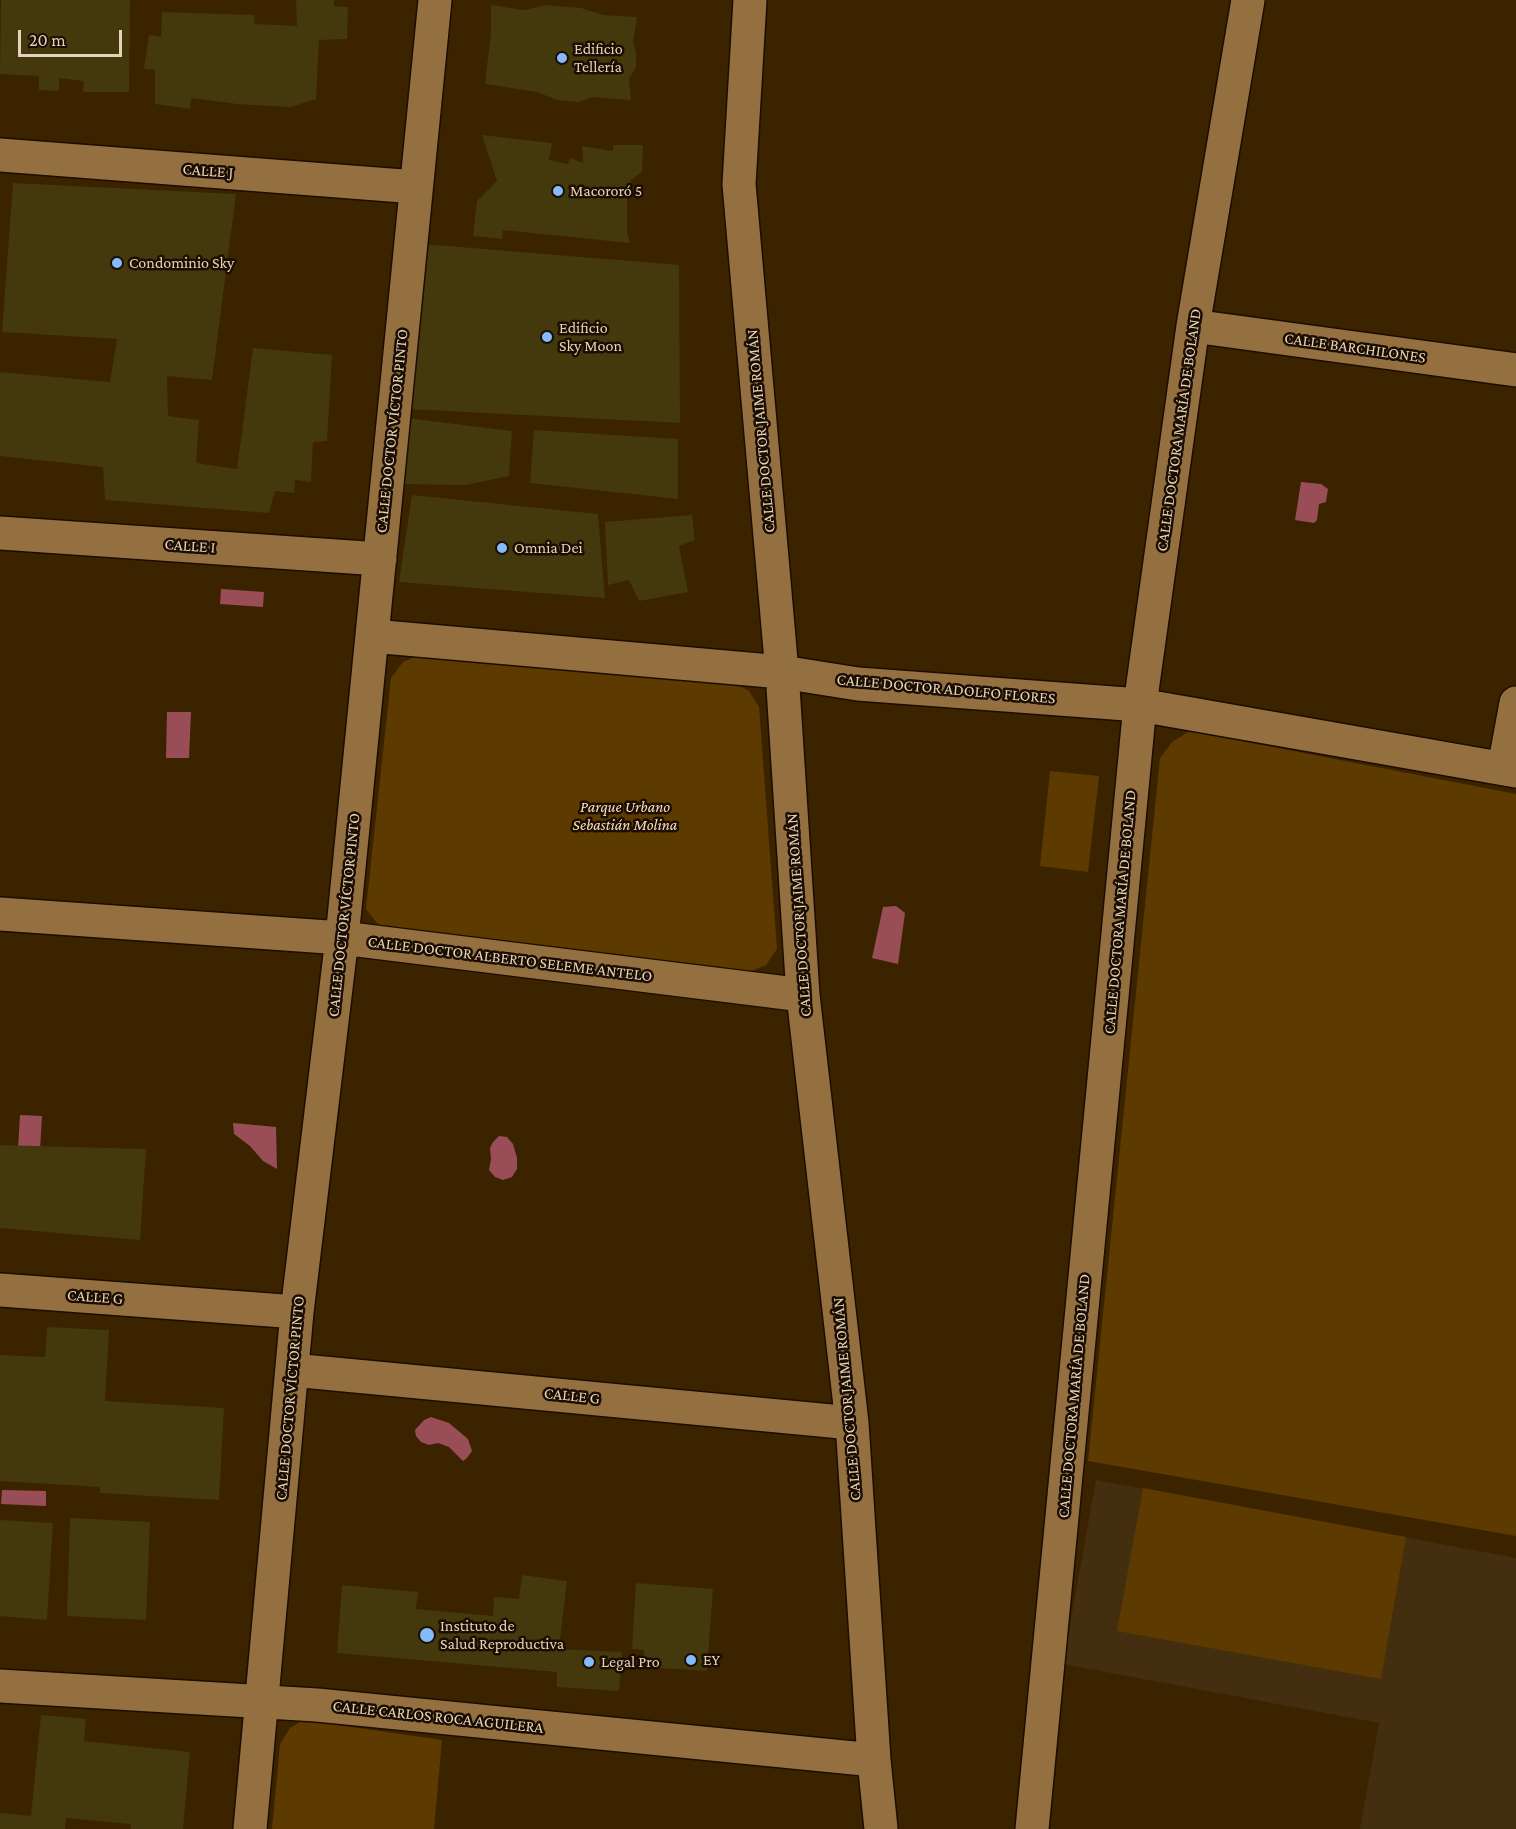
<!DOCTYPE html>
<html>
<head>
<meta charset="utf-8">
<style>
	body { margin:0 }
	#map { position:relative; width:1516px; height:1829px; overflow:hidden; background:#3b2300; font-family:"Crimson Pro",serif }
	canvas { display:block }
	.scale { position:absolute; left:18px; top:30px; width:104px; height:27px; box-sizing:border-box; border:3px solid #e6d2ba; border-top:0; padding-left:8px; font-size:18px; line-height:21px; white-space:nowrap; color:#e6d2ba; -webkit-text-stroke:4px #1b0e00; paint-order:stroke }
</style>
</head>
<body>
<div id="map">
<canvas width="1516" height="1829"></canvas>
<div class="scale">20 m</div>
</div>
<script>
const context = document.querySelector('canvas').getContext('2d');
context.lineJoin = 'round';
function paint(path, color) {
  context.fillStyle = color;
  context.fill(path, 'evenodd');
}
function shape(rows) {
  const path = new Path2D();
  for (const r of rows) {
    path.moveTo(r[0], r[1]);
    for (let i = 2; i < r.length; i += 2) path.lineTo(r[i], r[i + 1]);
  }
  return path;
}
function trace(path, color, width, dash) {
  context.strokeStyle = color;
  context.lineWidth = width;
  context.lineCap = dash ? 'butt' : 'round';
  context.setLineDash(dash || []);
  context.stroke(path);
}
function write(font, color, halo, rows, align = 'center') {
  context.font = font + ' "Crimson Pro",serif';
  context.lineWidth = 5;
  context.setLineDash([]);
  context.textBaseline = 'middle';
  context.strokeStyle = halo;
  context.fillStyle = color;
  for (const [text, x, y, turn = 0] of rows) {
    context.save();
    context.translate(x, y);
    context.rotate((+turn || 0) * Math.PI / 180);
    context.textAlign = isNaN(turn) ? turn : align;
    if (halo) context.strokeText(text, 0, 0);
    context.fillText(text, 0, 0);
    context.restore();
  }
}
paint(shape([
	[1096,1480,1516,1558,1516,1829,1360,1829,1379,1723,1063,1664]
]), '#432e10');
paint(shape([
	[416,656,738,685,749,691,759,707,777,949,766,965,749,972,391,932,377,923,366,909,391,678,403,662],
	[1190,731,1516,794,1516,1536,1088,1461,1160,758,1172,742],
	[1050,771,1099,776,1088,872,1040,866],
	[1143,1488,1406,1537,1381,1679,1117,1631],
	[303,1720,442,1740,434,1829,272,1829,280,1744,290,1728]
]), '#5c3a00');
paint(shape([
	[1301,482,1321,484,1328,489,1326,502,1319,504,1317,520,1314,523,1295,520],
	[221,589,264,592,263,607,220,604],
	[167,712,191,712,189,758,166,758],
	[896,906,905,913,898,964,872,958,883,907],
	[20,1115,42,1116,40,1150,18,1148],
	[233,1123,276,1127,277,1169,263,1161,250,1146,234,1134],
	[499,1136,507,1137,513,1144,517,1158,517,1169,512,1177,503,1180,495,1177,489,1170,491,1159,490,1148,493,1142],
	[431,1417,449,1423,468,1439,472,1451,467,1458,463,1461,449,1447,438,1443,429,1445,421,1442,416,1436,415,1430,424,1420],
	[2,1490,46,1491,46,1506,1,1504]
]), '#994d56');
paint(shape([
	[1,0,130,0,129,92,83,92,84,81,59,78,59,91,39,90,39,76,0,74],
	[296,0,334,0,334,6,348,7,347,39,319,40,316,99,291,107,237,104,191,98,190,109,155,104,155,70,144,69,149,35,161,37,162,12,254,15,255,24,297,26],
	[491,5,524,10,546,5,581,8,603,15,637,17,633,42,636,53,636,67,629,79,631,100,592,97,579,102,557,100,537,92,485,84,491,32],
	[482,135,552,143,549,160,568,164,570,158,583,163,582,146,613,151,613,145,643,145,642,172,631,180,627,200,627,232,630,243,503,230,502,239,473,236,477,201,497,181],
	[13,183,236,194,212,380,167,376,168,416,199,420,196,463,237,469,253,348,332,355,327,441,313,442,311,482,295,480,294,493,275,491,269,513,105,500,103,467,0,456,0,372,110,382,117,339,2,332],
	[423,244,679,265,680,423,408,409],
	[407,418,512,431,509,476,466,485,396,484],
	[534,430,678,439,678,499,530,483],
	[412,495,598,514,605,598,399,582],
	[692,515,695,540,679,546,688,592,639,601,629,580,608,585,605,522],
	[0,1145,146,1149,140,1240,0,1228],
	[47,1327,109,1330,105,1401,224,1408,219,1500,100,1493,100,1487,0,1481,0,1355,45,1357],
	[70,1518,150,1522,146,1620,67,1616],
	[0,1520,53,1523,47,1620,0,1616],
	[522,1575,567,1581,559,1649,622,1652,619,1691,557,1687,557,1672,337,1653,342,1585,418,1592,416,1609,493,1616,494,1597,519,1599],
	[636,1583,713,1589,707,1671,643,1667,644,1650,632,1649],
	[41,1715,86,1719,84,1741,190,1752,183,1829,131,1829,130,1824,66,1818,65,1829,0,1829,0,1813,31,1816]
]), '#44380d');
const minor = shape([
	[750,0,739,184,782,672,803,995,852,1423,874,1760,881,1829],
	[0,155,416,187],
	[1193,326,1516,370],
	[0,533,380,559],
	[372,636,782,672,858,684,1140,705,1516,771],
	[1504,768,1516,703],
	[0,914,342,938,803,995],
	[0,1290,297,1312],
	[292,1370,852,1423],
	[0,1686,317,1705,874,1760],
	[250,1829,297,1312,342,938,435,0],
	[1032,1829,1140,705,1193,326,1248,0]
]);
trace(minor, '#1d0d00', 36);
trace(minor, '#947041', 33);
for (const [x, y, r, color] of [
	[562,58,6,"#85bbfb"],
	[558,191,6,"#85bbfb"],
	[117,263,6,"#85bbfb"],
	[547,337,6,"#85bbfb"],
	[502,548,6,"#85bbfb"],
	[427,1635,8,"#85bbfb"],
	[691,1660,6,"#85bbfb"],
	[589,1662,6,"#85bbfb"]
]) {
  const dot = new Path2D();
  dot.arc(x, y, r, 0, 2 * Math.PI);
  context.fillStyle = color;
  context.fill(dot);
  trace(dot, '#1b0e00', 2);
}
write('16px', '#e6d2ba', '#1b0e00', [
	["Edificio",574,49],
	["Tellería",574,67],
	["Macororó 5",570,191],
	["Condominio Sky",129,263],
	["Edificio",559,328],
	["Sky Moon",559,346],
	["Omnia Dei",514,548],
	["Instituto de",440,1626],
	["Salud Reproductiva",440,1644],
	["EY",703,1660],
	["Legal Pro",601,1662]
], 'left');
write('16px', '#e6d2ba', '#1b0e00', [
	["CALLE J",208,171,4],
	["CALLE BARCHILONES",1355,348,8],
	["CALLE DOCTORA MARÍA DE BOLAND",1179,430,-82],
	["CALLE DOCTOR VÍCTOR PINTO",392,431,-84],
	["CALLE DOCTOR JAIME ROMÁN",761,431,-95],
	["CALLE I",190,546,4],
	["CALLE DOCTOR ADOLFO FLORES",946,689,5],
	["CALLE DOCTORA MARÍA DE BOLAND",1120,912,-85],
	["CALLE DOCTOR VÍCTOR PINTO",344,915,-84],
	["CALLE DOCTOR JAIME ROMÁN",799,915,-94],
	["CALLE DOCTOR ALBERTO SELEME ANTELO",510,959,7],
	["CALLE G",95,1297,4],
	["CALLE G",572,1396,6],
	["CALLE DOCTORA MARÍA DE BOLAND",1074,1396,-85],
	["CALLE DOCTOR VÍCTOR PINTO",290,1398,-85],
	["CALLE DOCTOR JAIME ROMÁN",847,1399,-95],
	["CALLE CARLOS ROCA AGUILERA",438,1717,6]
]);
write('italic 16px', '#f9dfbe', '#1b0e00', [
	["Parque Urbano",625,807],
	["Sebastián Molina",625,825]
]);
</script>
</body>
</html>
